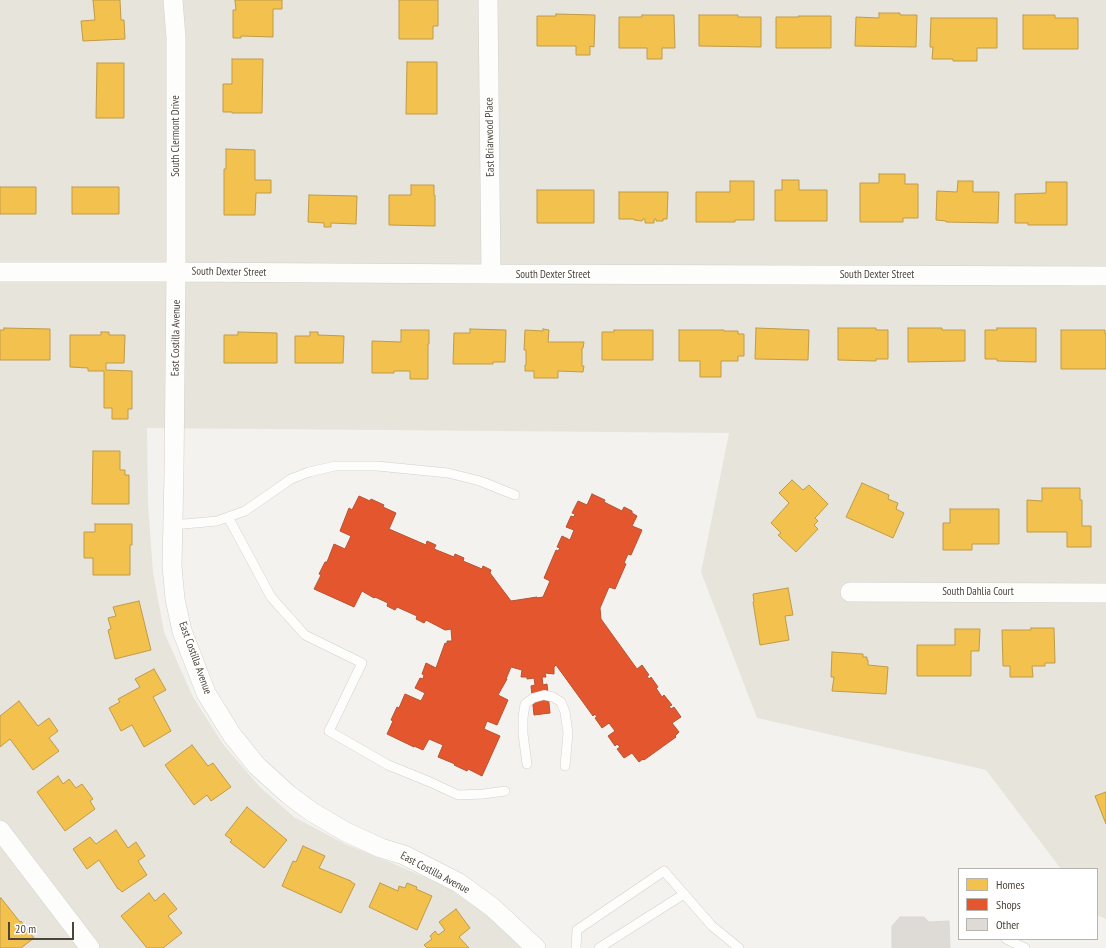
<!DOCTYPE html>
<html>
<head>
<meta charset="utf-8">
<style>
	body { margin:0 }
	#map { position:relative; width:1106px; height:948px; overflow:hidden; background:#f4f2ee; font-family:"PT Sans Narrow",sans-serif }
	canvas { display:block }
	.legend { position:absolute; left:958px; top:868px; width:140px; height:72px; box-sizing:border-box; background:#fff; border:1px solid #b7b4b0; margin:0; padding:5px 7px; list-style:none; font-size:12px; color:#4b4439 }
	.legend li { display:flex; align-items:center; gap:8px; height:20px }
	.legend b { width:20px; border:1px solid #b7b4b0 }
	.scale { position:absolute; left:8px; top:922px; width:66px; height:18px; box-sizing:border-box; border:2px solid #4b4439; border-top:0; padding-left:5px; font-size:12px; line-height:14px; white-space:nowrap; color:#4b4439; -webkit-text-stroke:3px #fff; paint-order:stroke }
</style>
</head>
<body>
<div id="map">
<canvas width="1106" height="948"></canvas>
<ul class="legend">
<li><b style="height:11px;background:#f2c14e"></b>Homes</li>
<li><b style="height:11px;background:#e4572e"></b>Shops</li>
<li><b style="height:11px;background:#dedbd6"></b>Other</li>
</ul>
<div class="scale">20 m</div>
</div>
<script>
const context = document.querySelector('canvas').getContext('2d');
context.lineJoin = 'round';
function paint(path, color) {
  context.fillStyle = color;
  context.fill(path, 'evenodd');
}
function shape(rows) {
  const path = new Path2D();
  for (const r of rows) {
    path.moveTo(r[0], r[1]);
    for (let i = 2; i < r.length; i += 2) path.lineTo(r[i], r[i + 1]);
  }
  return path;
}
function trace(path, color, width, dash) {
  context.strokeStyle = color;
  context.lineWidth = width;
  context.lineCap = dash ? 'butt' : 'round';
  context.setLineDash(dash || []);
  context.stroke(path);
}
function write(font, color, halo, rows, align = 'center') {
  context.font = font + ' "PT Sans Narrow",sans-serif';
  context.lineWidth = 4;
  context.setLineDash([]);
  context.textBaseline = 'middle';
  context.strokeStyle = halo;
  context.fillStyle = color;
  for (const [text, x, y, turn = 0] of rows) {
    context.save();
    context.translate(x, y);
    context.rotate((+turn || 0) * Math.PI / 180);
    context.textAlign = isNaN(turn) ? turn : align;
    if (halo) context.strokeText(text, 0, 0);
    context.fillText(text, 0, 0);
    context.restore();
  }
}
paint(shape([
	[0,0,1106,0,1106,919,1097,915,1097,869,1061,869,986,770,757,718,701,572,729,433,147,428,148,504,153,572,164,632,193,697,223,744,259,786,294,817,345,844,394,864,447,887,495,921,521,948,0,948]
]), '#e7e4dc');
const homes = shape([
	[93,0,120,0,121,20,124,20,125,39,83,41,81,21,95,20,93,0],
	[235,0,282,0,282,9,273,9,273,37,241,36,241,38,233,38,233,10,236,10,235,0],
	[399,0,438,0,438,26,433,26,433,39,399,39,399,0],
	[879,13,900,13,900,15,917,15,916,47,855,46,856,17,879,18,879,13],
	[556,14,595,15,594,47,590,46,590,55,576,55,576,46,537,46,537,16,556,16,556,14],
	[642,15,674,15,675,48,662,48,662,59,647,59,647,48,619,48,619,17,642,17,642,15],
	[699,15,738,15,738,17,761,17,761,47,699,46,699,15],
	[1023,15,1055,15,1055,18,1078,18,1078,49,1023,49,1023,15],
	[799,16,831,16,831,48,776,48,776,17,799,17,799,16],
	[931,18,997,18,997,48,977,48,977,61,953,61,953,59,932,59,933,47,930,47,931,18],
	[232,59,263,59,262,113,232,113,232,112,223,112,223,84,232,84,232,59],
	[407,62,437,62,437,114,406,114,407,62],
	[97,63,124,63,124,118,96,118,97,63],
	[226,149,255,150,255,180,271,180,271,193,256,193,255,215,224,215,224,169,226,169,226,149],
	[879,174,905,174,905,184,918,184,918,218,903,218,903,222,860,222,860,183,879,183,879,174],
	[782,180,799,180,799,190,827,190,827,221,775,221,775,190,782,190,782,180],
	[730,181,754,181,754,220,735,220,735,222,696,222,696,192,730,192,730,181],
	[958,181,973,181,973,192,999,192,998,223,946,222,946,221,936,220,937,191,957,192,958,181],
	[1046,182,1067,182,1067,225,1028,225,1028,223,1015,223,1015,194,1046,193,1046,182],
	[411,185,434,185,434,195,435,195,435,226,389,225,389,195,411,195,411,185],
	[0,187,36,187,36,214,0,214,0,187],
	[72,187,119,187,119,214,72,214,72,187],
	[537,190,594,190,594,223,537,223,537,190],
	[619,192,668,192,667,219,663,219,663,221,656,221,656,219,654,219,654,223,645,223,645,219,643,219,642,221,634,220,634,219,619,219,619,192],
	[309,195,357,196,356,224,331,223,331,227,324,227,324,223,308,222,309,195],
	[4,328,50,329,50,360,0,360,0,330,4,330,4,328],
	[756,328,809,330,808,360,755,359,756,328],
	[838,328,876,328,876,330,888,330,888,359,876,359,876,361,838,360,838,328],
	[908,328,942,328,942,330,965,330,965,361,908,362,908,328],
	[997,328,1036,328,1036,362,997,361,997,359,985,359,985,330,997,330,997,328],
	[470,329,506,330,505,362,493,362,493,364,453,364,454,333,470,333,470,329],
	[543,329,549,330,548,342,584,342,583,348,582,348,582,366,584,366,583,372,558,371,558,378,534,378,534,371,525,371,525,365,526,365,526,350,524,350,525,330,543,331,543,329],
	[401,330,429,330,429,344,428,344,428,379,410,379,410,371,394,371,394,373,372,373,372,341,401,342,401,330],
	[614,330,653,330,653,360,602,360,602,332,614,332,614,330],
	[679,330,724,330,724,331,738,331,738,334,744,334,744,356,738,356,738,361,721,361,721,377,700,377,700,361,679,361,679,330],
	[1061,330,1105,330,1105,334,1106,334,1106,369,1061,369,1061,330],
	[101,332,109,332,109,335,125,335,124,363,106,363,106,370,132,371,132,409,128,409,128,419,112,419,112,408,104,408,104,371,88,371,88,368,70,367,70,335,101,335,101,332],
	[238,332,277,333,277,363,224,363,224,335,238,335,238,332],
	[310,332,318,332,318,335,344,336,343,363,295,363,295,336,310,336,310,332],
	[93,451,120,451,120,470,125,470,125,475,129,475,129,504,92,504,93,451],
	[792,480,803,490,809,485,828,504,815,518,818,521,814,525,818,529,796,552,778,535,781,533,771,523,789,503,779,493,792,480],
	[862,483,889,495,888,499,898,503,896,509,904,513,893,538,846,517,862,483],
	[1042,488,1080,488,1080,500,1082,500,1082,526,1091,526,1091,547,1067,547,1067,532,1027,532,1027,500,1042,501,1042,488],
	[950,509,999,509,999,544,972,544,972,550,943,550,943,523,950,523,950,509],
	[95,524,132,524,132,545,130,545,130,575,93,575,93,558,84,558,84,532,95,532,95,524],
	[788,588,793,615,785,616,789,640,760,645,753,602,754,602,753,594,788,588],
	[139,601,151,650,115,659,108,630,111,629,108,618,116,616,113,607,139,601],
	[1031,628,1054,628,1055,663,1045,663,1045,666,1032,666,1033,677,1010,677,1010,666,1003,666,1002,630,1031,630,1031,628],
	[955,629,980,629,979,651,971,651,971,676,917,676,917,645,955,645,955,629],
	[832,652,863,654,863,657,867,657,867,660,868,660,868,665,888,667,886,694,832,691,834,677,831,677,832,652],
	[154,669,166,690,153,697,171,731,144,747,132,725,121,731,109,708,120,702,118,699,140,687,135,679,154,669],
	[19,701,38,726,49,718,58,731,49,738,59,751,33,770,10,739,0,747,0,716,19,701],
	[192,745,208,766,213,763,231,787,211,801,207,795,194,805,165,765,192,745],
	[58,776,63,784,69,779,76,788,82,784,93,799,90,801,95,809,65,831,37,792,58,776],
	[1106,792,1106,824,1095,796,1106,792],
	[247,807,287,840,264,868,230,842,232,840,225,835,247,807],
	[116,830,128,848,136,842,145,856,138,861,147,875,122,892,119,889,118,889,99,860,87,869,73,849,90,837,96,844,116,830],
	[303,846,325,856,319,868,351,881,351,882,355,884,341,913,282,886,293,861,296,862,303,846],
	[380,883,398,891,399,886,405,888,407,883,417,887,416,889,432,896,417,930,369,907,380,883],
	[149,893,155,901,164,893,177,909,168,916,182,933,163,948,147,948,121,916,149,893],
	[1,898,20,922,21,921,34,938,21,948,0,948,0,899,1,898],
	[456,909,470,928,459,937,469,948,427,948,424,945,432,939,430,936,435,931,438,935,445,930,439,922,456,909]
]);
paint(homes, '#f2c14e');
trace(homes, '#c09c48', 1);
const shops = shape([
	[592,494,605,500,604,502,622,511,624,507,632,511,632,513,637,516,632,526,642,530,631,555,628,554,624,563,626,564,615,589,609,587,600,608,601,619,637,669,642,665,649,675,647,676,649,679,651,677,658,687,656,688,662,697,664,695,672,705,669,706,671,709,674,707,681,717,672,723,679,732,675,736,676,737,644,760,643,759,639,762,632,753,624,758,617,749,620,747,617,744,615,746,608,736,615,731,609,723,602,728,595,718,597,717,595,714,593,716,556,665,554,667,554,674,545,673,546,677,542,677,543,685,547,684,550,713,534,715,531,686,535,685,534,678,527,679,527,677,521,677,522,670,511,667,506,679,507,679,498,695,508,700,497,725,487,721,484,729,500,736,482,776,468,769,467,771,454,765,455,764,438,757,443,745,429,739,423,750,414,746,414,747,387,734,393,721,391,720,397,707,399,708,405,694,421,701,425,693,415,688,420,678,423,679,424,675,422,674,426,663,436,668,445,643,447,644,447,641,452,641,451,629,445,630,426,620,424,623,416,619,417,616,397,607,395,610,387,606,388,603,375,597,374,598,362,591,354,607,314,589,321,575,319,574,325,562,327,562,334,544,345,549,351,536,340,531,349,508,352,510,359,496,370,501,371,499,384,505,383,507,396,513,389,529,426,545,427,541,436,545,434,549,454,557,455,554,464,558,463,561,482,569,483,566,491,570,490,573,511,601,537,597,537,598,543,597,550,581,544,578,556,550,558,551,560,548,557,547,562,536,570,540,574,530,566,527,571,516,574,517,575,514,572,513,578,501,587,505,592,494]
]);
paint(shops, '#e4572e');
trace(shops, '#b65131', 1);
const building = shape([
	[900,917,924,917,929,922,949,921,950,948,892,948,892,926,900,917]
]);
paint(building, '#dedbd6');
trace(building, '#dcd9d4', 1);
const lane = shape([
	[228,517,271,597,305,635,362,663,329,731,388,765,430,782,458,795,484,794,505,791],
	[173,525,217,521,245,511,291,479,309,472,335,466,377,466,448,473,480,481,515,495],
	[527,764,523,734,523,718,525,704,533,698,544,695,553,697,561,702,565,712,568,733,565,766],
	[1006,939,1025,948],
	[576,948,577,930,664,871,712,926,739,948],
	[599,948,684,894]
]);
const street = shape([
	[173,0,176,38,176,272,174,472,172,566,175,599,182,631,206,693,232,735,257,766,289,795,312,812,346,832,381,848,404,855,459,883,492,907,536,948],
	[488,0,491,274],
	[0,272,176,272,491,274,1106,276],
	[850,592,1106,593],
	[0,830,90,948]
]);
trace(lane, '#d2d0cb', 10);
trace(street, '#d2d0cb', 20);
trace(lane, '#fdfdfc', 9);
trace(street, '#fdfdfc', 19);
write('11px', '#4b4439', '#fff', [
	["South Clermont Drive",176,136,-90],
	["East Briarwood Place",490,137,-91],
	["South Dexter Street",229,272,1],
	["South Dexter Street",553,275],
	["South Dexter Street",877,275],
	["East Costilla Avenue",176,338,-89],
	["South Dahlia Court",978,592],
	["East Costilla Avenue",195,658,70],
	["East Costilla Avenue",435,873,28]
]);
</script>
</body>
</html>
